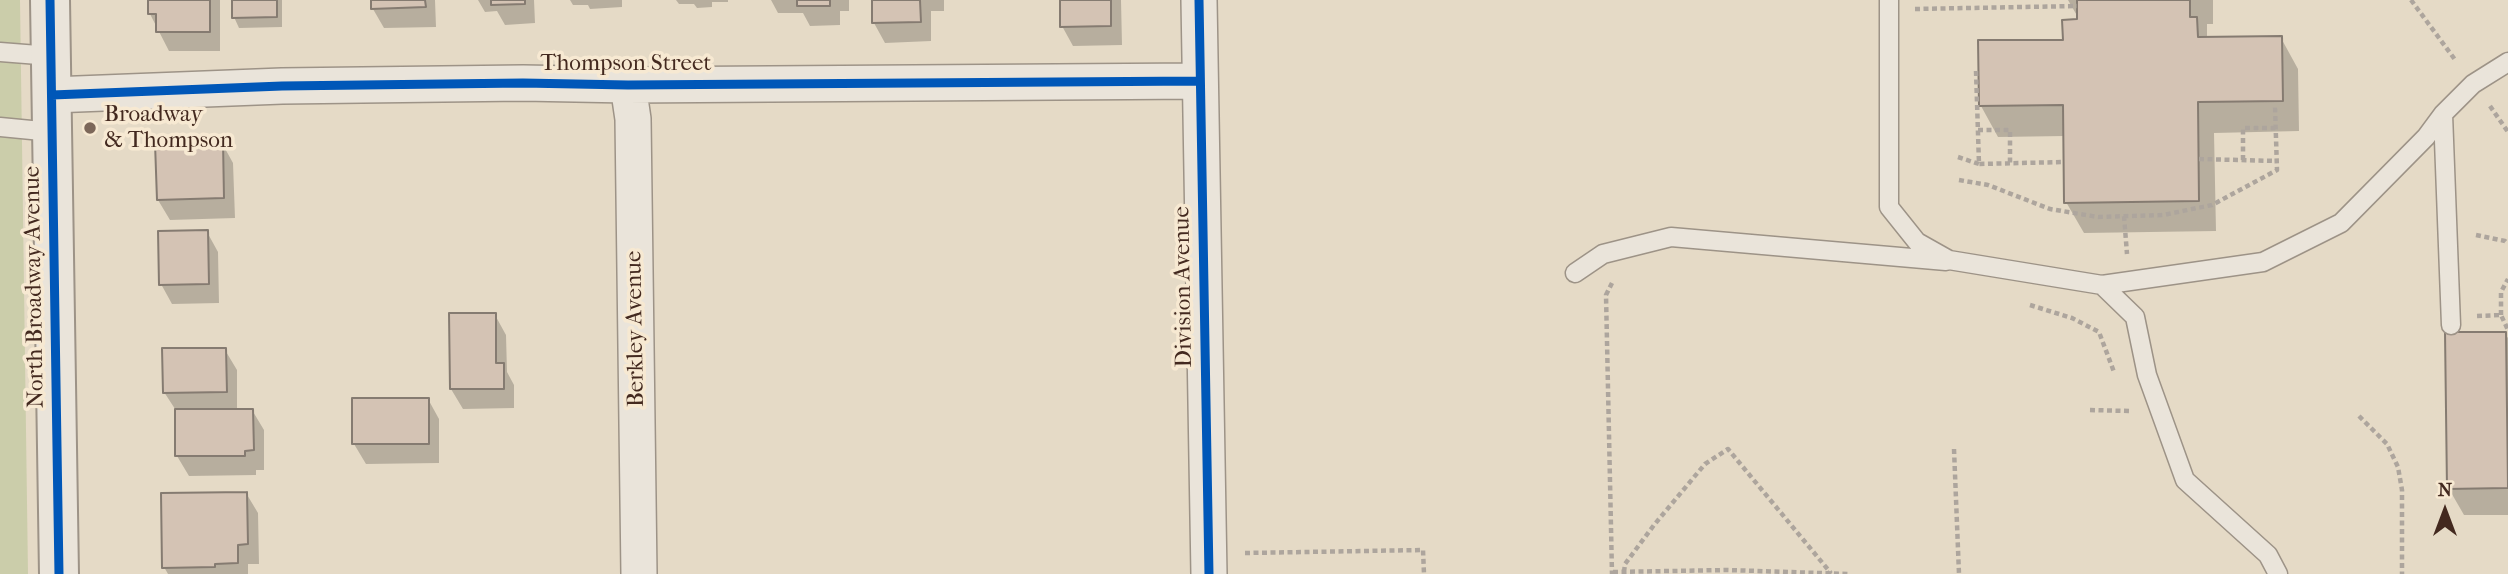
<!DOCTYPE html>
<html>
<head>
<meta charset="utf-8">
<style>
	body { margin:0 }
	#map { position:relative; width:2508px; height:574px; overflow:hidden; background:#e5dac6; font-family:"IM FELL French Canon",serif }
	canvas { display:block }
	.north { position:absolute; left:2410px; top:476px; width:70px; height:70px; -webkit-text-stroke:5px #f7e9d2; paint-order:stroke; rotate:0deg; font-size:19px; font-weight:700; line-height:28px; text-align:center; color:#43291f }
	.north::after { content:''; display:block; margin:auto; width:24px; height:32px; background:#43291f; clip-path:polygon(50% 0,100% 100%,50% 72%,0 100%) }
</style>
</head>
<body>
<div id="map">
<canvas width="2508" height="574"></canvas>
<div class="north">N</div>
</div>
<script>
const context = document.querySelector('canvas').getContext('2d');
context.lineJoin = 'round';
function paint(path, color) {
  context.fillStyle = color;
  context.fill(path, 'evenodd');
}
function shape(rows) {
  const path = new Path2D();
  for (const r of rows) {
    path.moveTo(r[0], r[1]);
    for (let i = 2; i < r.length; i += 2) path.lineTo(r[i], r[i + 1]);
  }
  return path;
}
function trace(path, color, width, dash) {
  context.strokeStyle = color;
  context.lineWidth = width;
  context.lineCap = dash ? 'butt' : 'round';
  context.setLineDash(dash || []);
  context.stroke(path);
}
function write(font, color, halo, rows, align = 'center') {
  context.font = font + ' "IM FELL French Canon",serif';
  context.lineWidth = 7;
  context.setLineDash([]);
  context.textBaseline = 'middle';
  context.strokeStyle = halo;
  context.fillStyle = color;
  for (const [text, x, y, turn = 0] of rows) {
    context.save();
    context.translate(x, y);
    context.rotate((+turn || 0) * Math.PI / 180);
    context.textAlign = isNaN(turn) ? turn : align;
    if (halo) context.strokeText(text, 0, 0);
    context.fillText(text, 0, 0);
    context.restore();
  }
}
paint(shape([
	[0,0,20,0,28,574,0,574]
]), '#cbcdaa');
paint(shape([
	[150,0,220,0,220,51,169,51,150,14],
	[233,0,282,0,282,27,239,28,234,17],
	[373,0,435,0,436,27,384,28,373,9],
	[478,0,534,0,535,23,505,25,497,11,485,12],
	[570,0,622,0,622,7,590,9,588,5,573,5],
	[676,0,728,0,728,2,712,2,712,7,697,8,694,4,679,4],
	[771,0,849,0,849,11,840,11,840,25,810,26,803,13,778,13],
	[873,0,944,0,944,11,931,11,931,41,885,43,874,23],
	[1061,0,1121,0,1122,45,1073,46,1062,26],
	[2068,0,2213,0,2213,24,2207,24,2207,39,2281,38,2298,69,2299,131,2214,133,2216,231,2084,233,2066,202,2065,136,1998,137,1981,106,2064,41,2079,19],
	[222,143,233,163,235,218,170,220,158,200],
	[207,232,218,252,219,303,172,304,161,284],
	[495,315,506,335,507,372,514,385,514,408,463,409,451,389],
	[2505,334,2508,338,2508,515,2464,515,2449,489],
	[225,350,237,370,237,410,252,410,264,430,264,470,256,470,256,475,189,476,177,456,177,412,164,392],
	[428,399,439,419,439,463,366,464,354,444],
	[246,493,258,513,259,564,248,564,248,574,168,574,164,567]
]), '#0003');
const building = shape([
	[148,0,210,0,210,32,156,32,156,14,148,14,148,0],
	[232,0,277,0,277,17,232,18,232,0],
	[371,0,425,0,426,7,371,9,371,0],
	[491,0,525,0,525,4,491,5,491,0],
	[797,0,830,0,830,6,797,6,797,0],
	[872,0,920,0,921,22,872,23,872,0],
	[1060,0,1111,0,1111,26,1060,27,1060,0],
	[2077,0,2190,0,2190,17,2197,17,2198,37,2282,36,2283,101,2198,102,2199,201,2064,203,2063,105,1979,106,1978,40,2063,40,2062,20,2077,19,2077,0],
	[223,141,224,198,157,200,155,143,223,141],
	[208,230,209,284,159,285,158,231,208,230],
	[449,313,496,313,496,363,504,363,504,389,450,389,449,313],
	[2445,332,2506,332,2508,488,2447,489,2445,332],
	[162,348,226,348,227,392,163,393,162,348],
	[352,398,429,398,429,444,352,444,352,398],
	[175,409,253,409,254,450,245,451,245,456,175,456,175,409],
	[247,492,248,544,238,545,238,563,215,564,215,567,162,568,161,493,247,492]
]);
paint(building, '#d4c3b4');
trace(building, '#857b71', 2);
const service = shape([
	[1889,0,1889,207,1917,242,1949,260,2102,285,2135,317,2147,375,2185,480,2268,555,2278,574],
	[0,52,51,56],
	[2443,114,2451,325],
	[0,127,52,132],
	[1575,273,1603,254,1671,237,1946,261],
	[2102,285,2263,262,2341,223,2426,137,2443,114,2473,84,2508,62]
]);
const minor = shape([
	[1199,0,1209,574],
	[628,85,633,119,639,574],
	[52,95,282,86,523,83,628,85,1199,81]
]);
const tertiary = shape([
	[50,0,59,574]
]);
trace(service, '#9d9387', 21);
trace(minor, '#9d9387', 38);
trace(tertiary, '#9d9387', 42);
trace(shape([
	[2411,0,2456,61],
	[1915,9,2077,6],
	[1976,71,1979,164,2064,162],
	[2490,106,2508,132],
	[1978,130,2010,130,2010,164],
	[1958,157,1979,164],
	[2199,159,2277,161],
	[2243,160,2243,128,2276,128],
	[1959,180,1988,185,2050,209,2098,217,2163,215,2212,205,2277,170,2275,106],
	[2124,216,2127,254],
	[2476,235,2505,241,2508,244],
	[1612,283,1606,295,1612,574],
	[2030,305,2072,318,2099,332,2114,372],
	[2501,315,2501,292,2508,279],
	[2477,316,2501,315,2508,330],
	[2090,410,2129,411,2128,409],
	[2359,416,2387,444,2398,467,2402,490,2402,574],
	[1954,449,1959,574],
	[1245,553,1423,550,1424,574],
	[1613,572,1728,570,1849,574],
	[1624,572,1625,564,1654,525,1705,464,1728,449,1830,572,1827,574]
]), '#ada59d', 4.5, [5, 3.5]);
trace(service, '#eae4da', 18);
trace(minor, '#eae4da', 35);
trace(tertiary, '#eae4da', 38);
trace(shape([
	[50,0,59,574],
	[1199,0,1209,574],
	[52,95,282,86,523,83,628,85,1199,81]
]), '#0057b8', 9);
for (const [x, y, r, color] of [
	[90,128,7,"#7c6759"]
]) {
  const dot = new Path2D();
  dot.arc(x, y, r, 0, 2 * Math.PI);
  context.fillStyle = color;
  context.fill(dot);
  trace(dot, '#f7e9d2', 2.5);
}
write('23px', '#43291f', '#f7e9d2', [
	["Thompson Street",626,64],
	["North Broadway Avenue",35,287,-91],
	["Division Avenue",1184,287,-91],
	["Berkley Avenue",636,329,-91]
]);
write('23px', '#43291f', '#f7e9d2', [
	["Broadway",104,115],
	["& Thompson",104,141]
], 'left');
</script>
</body>
</html>
